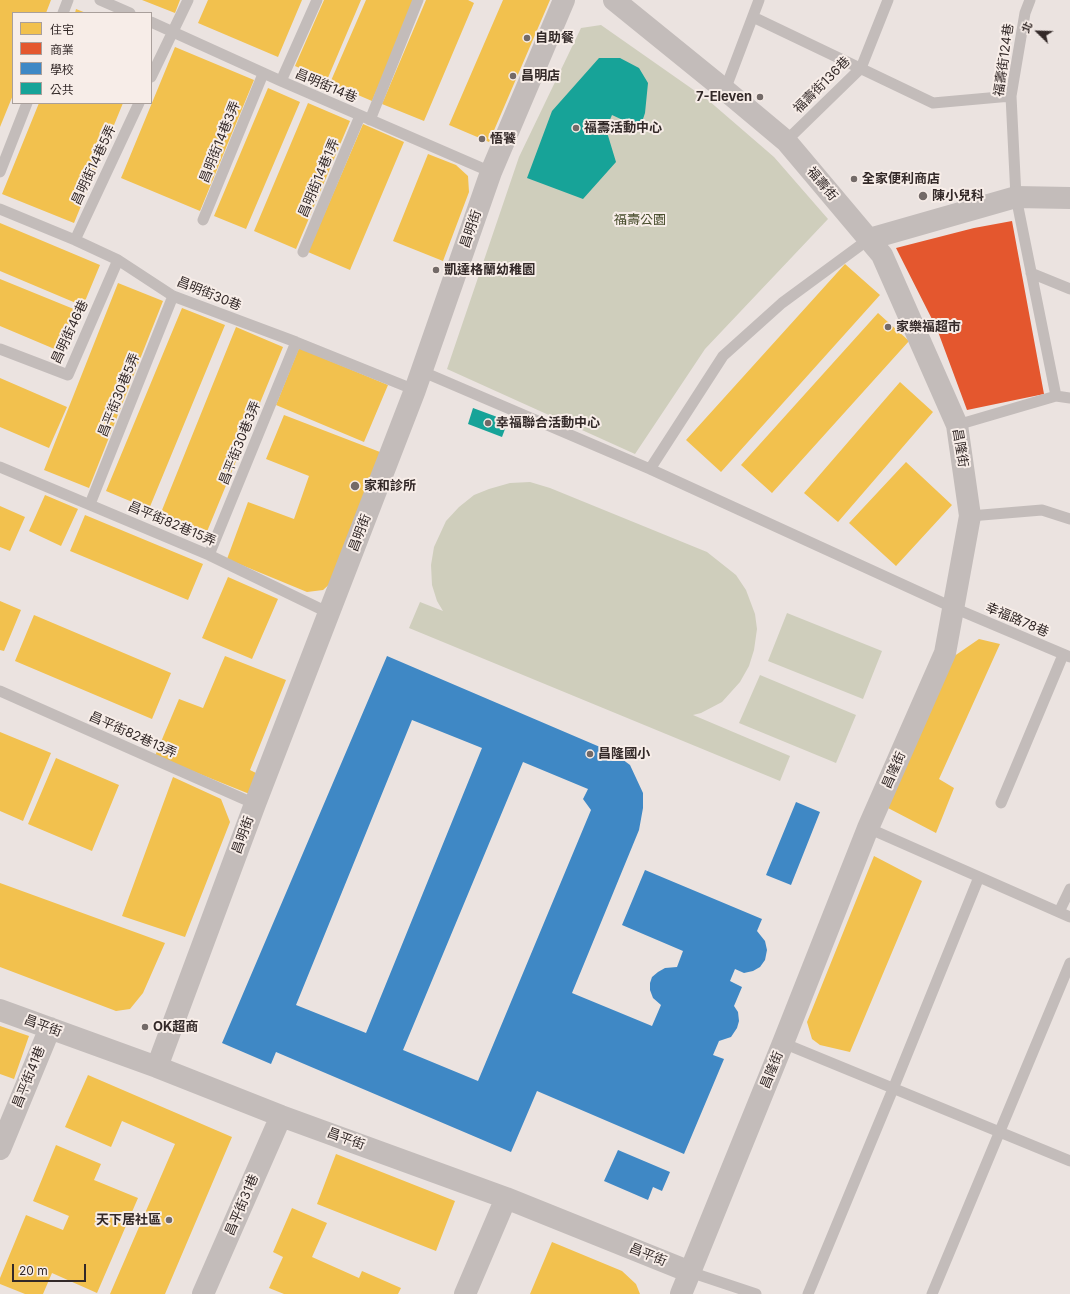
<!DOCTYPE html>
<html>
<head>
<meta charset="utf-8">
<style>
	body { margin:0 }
	#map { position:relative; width:1070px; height:1294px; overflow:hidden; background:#ebe3e0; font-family:Inter,"Noto Sans TC",sans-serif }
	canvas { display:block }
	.legend { position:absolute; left:12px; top:12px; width:140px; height:92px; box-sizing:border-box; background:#f7ede8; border:1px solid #a99f9b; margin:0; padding:5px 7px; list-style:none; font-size:12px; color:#332928 }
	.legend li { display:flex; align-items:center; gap:8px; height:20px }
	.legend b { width:20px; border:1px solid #a99f9b }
	.north { position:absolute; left:1018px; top:12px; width:40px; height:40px; -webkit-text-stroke:3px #f7ede8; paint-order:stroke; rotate:293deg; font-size:11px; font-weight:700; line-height:16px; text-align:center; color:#332928 }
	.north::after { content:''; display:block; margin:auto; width:14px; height:18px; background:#332928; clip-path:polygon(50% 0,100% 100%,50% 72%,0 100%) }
	.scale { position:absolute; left:12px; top:1264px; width:74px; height:18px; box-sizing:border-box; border:2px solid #332928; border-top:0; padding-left:5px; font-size:12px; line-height:14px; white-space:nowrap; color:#332928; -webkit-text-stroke:3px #f7ede8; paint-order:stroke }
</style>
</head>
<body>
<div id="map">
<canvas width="1070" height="1294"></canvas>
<ul class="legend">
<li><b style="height:11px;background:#f2c14e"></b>住宅</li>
<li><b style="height:11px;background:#e4572e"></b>商業</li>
<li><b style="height:11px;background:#3f88c5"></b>學校</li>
<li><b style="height:11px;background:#17a398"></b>公共</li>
</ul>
<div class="north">北</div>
<div class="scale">20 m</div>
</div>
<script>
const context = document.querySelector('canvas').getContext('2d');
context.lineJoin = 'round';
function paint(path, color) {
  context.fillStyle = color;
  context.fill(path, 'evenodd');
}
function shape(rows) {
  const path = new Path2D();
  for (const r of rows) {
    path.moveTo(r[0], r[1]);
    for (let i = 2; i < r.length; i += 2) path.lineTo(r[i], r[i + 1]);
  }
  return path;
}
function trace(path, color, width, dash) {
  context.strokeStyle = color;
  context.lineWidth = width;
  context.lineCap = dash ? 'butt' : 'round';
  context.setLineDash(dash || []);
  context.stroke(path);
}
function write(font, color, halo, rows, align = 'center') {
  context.font = font + ' Inter,"Noto Sans TC",sans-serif';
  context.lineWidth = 4;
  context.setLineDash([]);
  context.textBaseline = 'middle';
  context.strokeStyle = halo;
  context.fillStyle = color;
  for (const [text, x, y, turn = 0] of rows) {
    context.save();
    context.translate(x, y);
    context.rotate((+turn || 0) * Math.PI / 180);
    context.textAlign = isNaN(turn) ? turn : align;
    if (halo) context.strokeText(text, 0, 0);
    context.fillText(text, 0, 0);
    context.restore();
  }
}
paint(shape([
	[601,25,708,100,774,157,828,219,705,349,635,454,447,369,519,157,581,28],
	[530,482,550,488,707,552,736,575,746,590,755,614,757,629,754,650,749,666,740,682,722,702,701,713,693,715,790,756,780,781,409,628,420,602,443,611,437,601,432,585,431,565,434,547,446,521,459,507,474,495,489,489,510,483],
	[787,613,882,651,863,699,768,661],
	[760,675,856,715,836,763,739,723]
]), '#cfcebc');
paint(shape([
	[0,0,51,0,46,13,13,13,13,95,0,127],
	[142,0,180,0,175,13],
	[208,0,302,0,278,57,198,23],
	[324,0,361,0,327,80,295,66],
	[366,0,415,0,372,101,330,83],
	[426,0,468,0,474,3,424,121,382,104],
	[503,0,550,0,489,142,449,125],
	[76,9,86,13,75,13],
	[175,47,254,80,200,211,121,178],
	[268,88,300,102,246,229,214,216],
	[39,103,123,103,74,223,2,194],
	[308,103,350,121,296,249,254,231],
	[363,124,404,142,350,270,308,252],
	[428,154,456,165,468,176,469,192,443,261,393,241],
	[0,223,100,265,83,306,0,271],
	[845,264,880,295,721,472,686,440],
	[0,279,81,312,64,353,0,326],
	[118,283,163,301,89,488,44,470],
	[182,308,225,325,149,509,106,491],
	[878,313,909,341,772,493,741,465],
	[236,327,283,347,206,534,160,515],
	[299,348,388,385,364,442,276,405],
	[0,378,67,407,49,448,0,427],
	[900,382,933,412,838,522,804,493],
	[284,415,380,452,333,581,323,590,307,592,227,559,248,502,294,519,309,476,266,459],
	[906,462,952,505,896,566,849,523],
	[45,495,78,509,61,546,29,531],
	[0,506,25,517,10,551,0,547],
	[85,515,203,564,188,600,70,551],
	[228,577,278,599,252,659,202,638],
	[0,601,21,610,4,651,0,650],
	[34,615,171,673,152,719,15,661],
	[979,639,1000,644,939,779,954,788,936,833,888,808,950,659],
	[225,656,286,680,250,770,260,775,252,795,155,756,179,699,203,708],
	[0,732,51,753,23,821,0,811],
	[56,758,119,785,92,851,28,824],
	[173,777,221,799,230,822,185,937,122,916],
	[874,856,922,881,850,1052,820,1045,812,1039,807,1022],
	[0,883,165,943,143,993,130,1009,116,1011,0,967],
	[0,1026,29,1036,14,1079,0,1074],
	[88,1075,232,1137,165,1294,110,1294,175,1144,122,1121,111,1147,65,1127],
	[56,1145,101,1164,94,1180,138,1198,97,1293,52,1273,43,1294,25,1294,0,1284,0,1278,26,1215,63,1230,69,1216,33,1201],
	[336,1154,455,1201,436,1251,317,1204],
	[292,1208,327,1223,312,1257,359,1278,362,1271,401,1288,398,1294,284,1294,269,1288,283,1257,273,1252],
	[552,1242,622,1271,636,1284,640,1294,530,1294]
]), '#f2c14e');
paint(shape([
	[1012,221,1044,394,967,410,937,329,896,248,974,228]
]), '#e4572e');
paint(shape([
	[387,656,614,753,630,765,643,793,643,808,639,830,572,993,652,1026,661,1005,653,998,650,990,650,983,652,977,658,972,665,968,677,967,683,951,622,925,645,870,762,919,757,931,765,941,767,950,765,960,760,967,753,971,744,973,735,969,730,981,742,987,734,1006,738,1012,739,1021,737,1028,731,1037,719,1041,713,1055,724,1059,684,1154,537,1091,511,1152,276,1052,271,1064,222,1043],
	[412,720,482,748,366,1033,296,1005],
	[523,762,588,789,583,799,591,810,478,1081,403,1050],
	[796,802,820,812,791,885,766,875],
	[618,1150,670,1172,662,1191,653,1187,648,1200,604,1181]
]), '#3f88c5');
paint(shape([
	[599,58,620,58,639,68,648,83,645,113,640,128,612,115,606,129,616,162,583,199,527,178,552,111],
	[473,408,508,421,502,437,468,424]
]), '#17a398');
trace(shape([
	[100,0,130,13],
	[1030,0,1025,13,1011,96,1016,197,1056,396],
	[63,13,68,0],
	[753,17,933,103,1011,96],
	[151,22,281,81,491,172],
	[151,77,188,0],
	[281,81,317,0],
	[725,90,759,0],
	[370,120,418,0],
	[786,141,861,68,888,0],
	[0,172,27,103],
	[0,209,75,240,118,260,173,296,296,342,415,390],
	[203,220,263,74],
	[869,239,782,303,723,356,650,469,954,608,1070,657],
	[75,240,139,103],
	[303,252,360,116],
	[1031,273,1070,289],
	[0,349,68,375,118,260],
	[421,371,650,469],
	[957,425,1056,396,1070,398],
	[0,467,209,555,329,613],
	[90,504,173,296],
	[970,516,1042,510,1070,519],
	[209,555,296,342],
	[0,691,255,804],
	[1001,803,1063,655],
	[868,828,1070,917],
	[1059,912,1070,889],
	[783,1043,1070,1161],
	[690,1272,756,1294],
	[808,1294,893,1089,979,877],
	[932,1294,1070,963]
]), '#c3bcba', 11);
trace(shape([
	[614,0,725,90,786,141,882,255,957,425,970,516,945,653,868,828,783,1043,690,1272,681,1294],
	[869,239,1016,197,1070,198],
	[0,1010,157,1067,281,1116,506,1198,690,1272],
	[157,1067,255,804,415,390,491,172,564,0],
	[0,1149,50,1028],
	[203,1294,281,1116],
	[465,1294,506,1198]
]), '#c3bcba', 22);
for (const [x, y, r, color] of [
	[527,38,4,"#736a68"],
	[513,76,4,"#736a68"],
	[760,97,4,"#736a68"],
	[576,128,4,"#736a68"],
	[482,139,4,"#736a68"],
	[854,179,4,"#736a68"],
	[923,196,5,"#736a68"],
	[436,270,4,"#736a68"],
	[888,327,4,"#736a68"],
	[488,423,4,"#736a68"],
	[355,486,5,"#736a68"],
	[590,754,4,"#736a68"],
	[145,1027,4,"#736a68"],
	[169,1220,4,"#736a68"]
]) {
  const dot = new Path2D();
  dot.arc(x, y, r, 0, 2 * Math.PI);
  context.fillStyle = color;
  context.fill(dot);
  trace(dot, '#f7ede8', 1.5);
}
write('bold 13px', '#332928', '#f7ede8', [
	["自助餐",535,38],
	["昌明店",521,76],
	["7-Eleven",752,97,"right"],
	["福壽活動中心",584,128],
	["悟饕",490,139],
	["全家便利商店",862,179],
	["陳小兒科",932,196],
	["凱達格蘭幼稚園",444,270],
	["家樂福超市",896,327],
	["幸福聯合活動中心",496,423],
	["家和診所",364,486],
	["昌隆國小",598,754],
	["OK超商",153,1027],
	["天下居社區",161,1220,"right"]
], 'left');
write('13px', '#332928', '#f7ede8', [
	["福壽街124巷",1004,60,-82],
	["福壽街136巷",822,85,-45],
	["昌明街14巷",326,86,23],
	["昌明街14巷3弄",220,142,-68],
	["昌明街14巷5弄",94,165,-65],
	["昌明街14巷1弄",319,178,-67],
	["福壽街",822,184,50],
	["昌明街",471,229,-71],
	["昌明街30巷",209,294,22],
	["昌明街46巷",70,332,-65],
	["昌平街30巷5弄",119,395,-68],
	["昌平街30巷3弄",240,443,-68],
	["昌隆街",960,448,81],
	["昌平街82巷15弄",172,524,23],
	["昌明街",360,533,-69],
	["幸福路78巷",1017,620,23],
	["昌平街82巷13弄",133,735,24],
	["昌隆街",894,770,-66],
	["昌明街",243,835,-70],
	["昌平街",43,1026,20],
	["昌隆街",772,1070,-68],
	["昌平街41巷",29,1077,-68],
	["昌平街",346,1139,20],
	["昌平街31巷",242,1205,-67],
	["昌平街",648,1255,22]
]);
write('13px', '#4a4f2f', '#f7ede8', [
	["福壽公園",640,220]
]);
</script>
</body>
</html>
